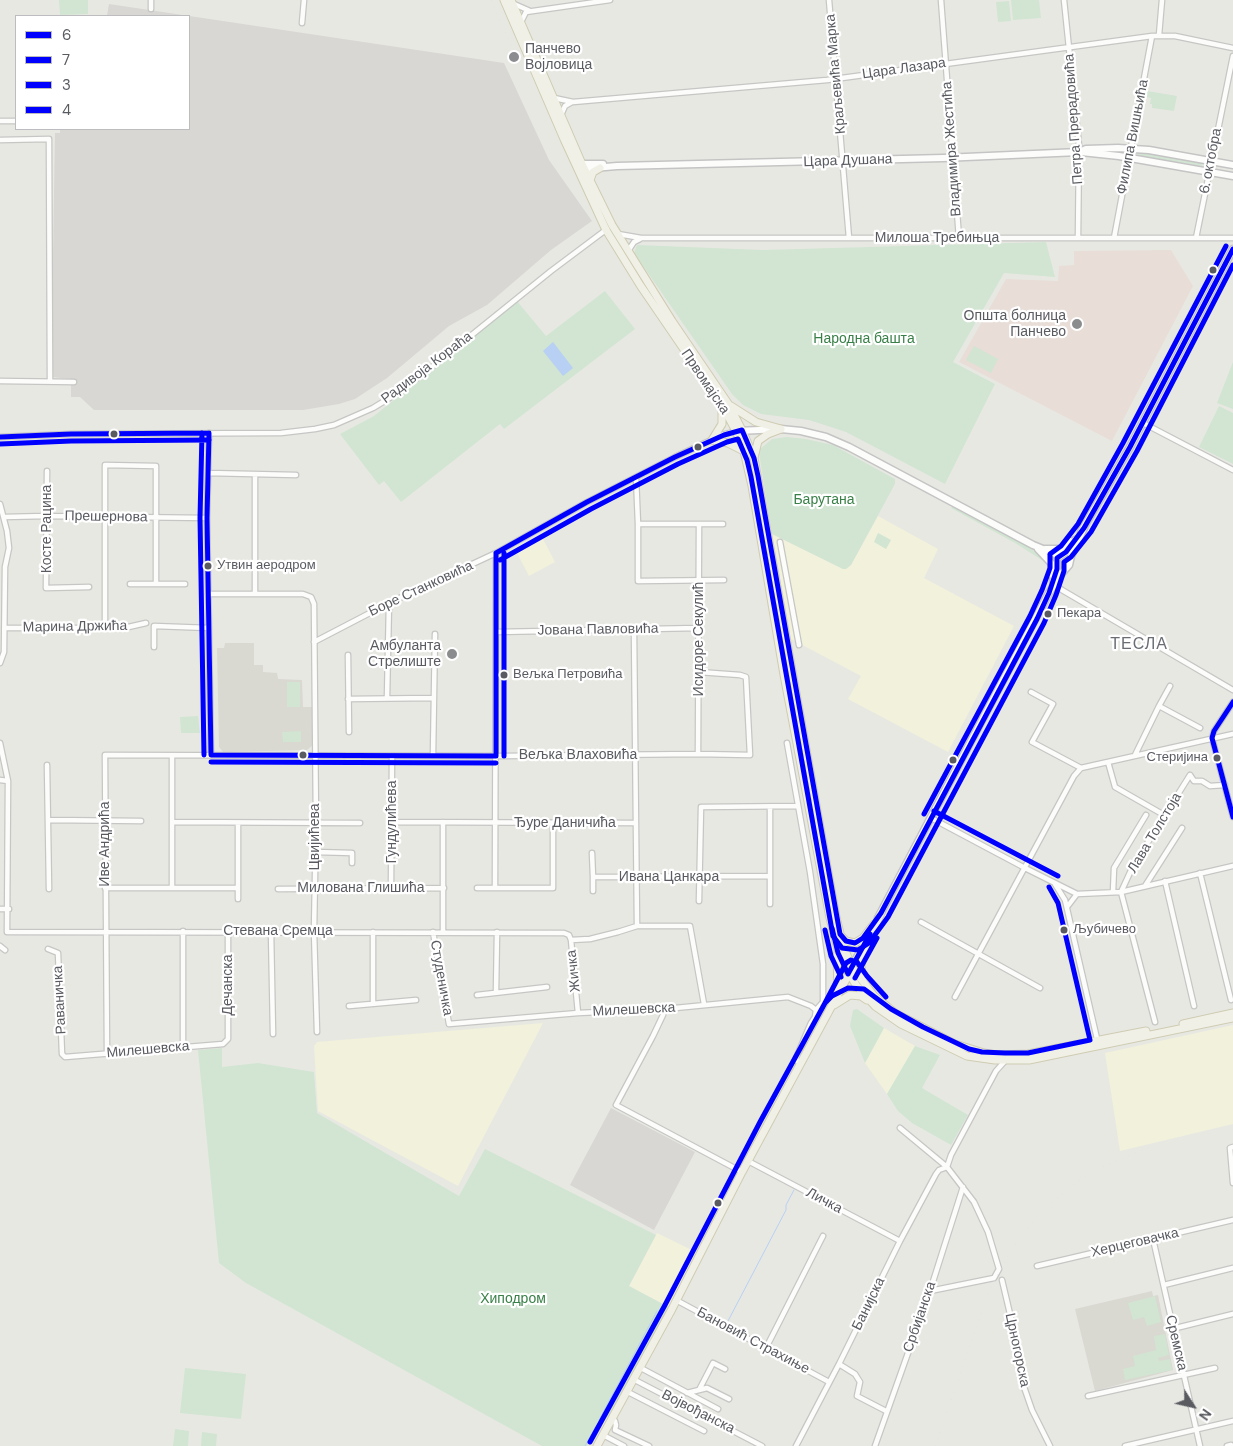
<!DOCTYPE html>
<html>
<head>
<meta charset="utf-8">
<style>
	body { margin:0 }
	#map { position:relative; width:1233px; height:1446px; overflow:hidden; background:#e8e8e3; font-family:"DM Sans",sans-serif }
	canvas { display:block }
	.legend { position:absolute; left:15px; top:15px; width:175px; height:115px; box-sizing:border-box; background:#fff; border:1px solid #bdbdc0; margin:0; padding:6px 9px; list-style:none; font-size:15px; color:#595b61 }
	.legend li { display:flex; align-items:center; gap:10px; height:25px }
	.legend b { width:25px; border:1px solid #bdbdc0 }
	.north { position:absolute; left:1168px; top:1381px; width:50px; height:50px; -webkit-text-stroke:4px #fff; paint-order:stroke; rotate:125deg; font-size:14px; font-weight:700; line-height:20px; text-align:center; color:#595b61 }
	.north::after { content:''; display:block; margin:auto; width:18px; height:22px; background:#595b61; clip-path:polygon(50% 0,100% 100%,50% 72%,0 100%) }
</style>
</head>
<body>
<div id="map">
<canvas width="1233" height="1446"></canvas>
<ul class="legend">
<li><b style="height:6px;background:#00f"></b>6</li>
<li><b style="height:6px;background:#00f"></b>7</li>
<li><b style="height:6px;background:#00f"></b>3</li>
<li><b style="height:6px;background:#00f"></b>4</li>
</ul>
<div class="north">N</div>
</div>
<script>
const context = document.querySelector('canvas').getContext('2d');
context.lineJoin = 'round';
function paint(path, color) {
  context.fillStyle = color;
  context.fill(path, 'evenodd');
}
function shape(rows) {
  const path = new Path2D();
  for (const r of rows) {
    path.moveTo(r[0], r[1]);
    for (let i = 2; i < r.length; i += 2) path.lineTo(r[i], r[i + 1]);
  }
  return path;
}
function trace(path, color, width, dash) {
  context.strokeStyle = color;
  context.lineWidth = width;
  context.lineCap = dash ? 'butt' : 'round';
  context.setLineDash(dash || []);
  context.stroke(path);
}
function write(font, color, halo, rows, align = 'center') {
  context.font = font + ' "DM Sans",sans-serif';
  context.lineWidth = 4.5;
  context.setLineDash([]);
  context.textBaseline = 'middle';
  context.strokeStyle = halo;
  context.fillStyle = color;
  for (const [text, x, y, turn = 0] of rows) {
    context.save();
    context.translate(x, y);
    context.rotate((+turn || 0) * Math.PI / 180);
    context.textAlign = isNaN(turn) ? turn : align;
    if (halo) context.strokeText(text, 0, 0);
    context.fillText(text, 0, 0);
    context.restore();
  }
}
paint(shape([
	[878,516,938,549,924,578,1014,626,948,752,848,699,861,676,791,639,772,534,843,569,851,565],
	[541,535,555,562,529,576,515,549],
	[543,1023,458,1186,318,1111,314,1046,317,1042],
	[1233,1025,1233,1124,1120,1151,1105,1053],
	[884,1028,915,1046,887,1094,865,1063],
	[657,1233,698,1253,669,1307,629,1286]
]), '#f2f1db');
paint(shape([
	[109,4,504,63,549,160,592,221,551,250,487,305,449,326,387,378,355,399,339,404,303,410,94,410,80,397,71,397,71,379,51,377,55,133,60,133,60,129,189,129,189,16,107,16],
	[611,1108,695,1152,654,1230,570,1185]
]), '#d8d7d3');
paint(shape([
	[225,643,254,643,254,665,263,665,263,672,277,673,278,679,302,680,303,707,312,707,313,745,307,750,223,752,219,747,217,648,224,648],
	[1152,1291,1153,1296,1158,1295,1173,1370,1095,1391,1075,1309]
]), '#d9d8d1');
paint(shape([
	[1171,250,1193,286,1112,441,959,362,1006,279,1058,281,1059,266,1074,265,1074,251]
]), '#e8ddd7');
paint(shape([
	[59,0,88,0,88,14,60,15],
	[1011,0,1039,0,1041,18,1013,20],
	[1009,1,1011,21,998,22,996,2],
	[1147,91,1177,96,1174,111,1152,108,1152,104,1150,104,1151,98,1146,97],
	[1137,152,1167,155,1203,162,1202,166,1138,156],
	[1046,242,1055,277,1004,273,953,362,995,384,945,484,846,432,809,420,761,414,743,405,732,394,634,253,637,245,763,250],
	[605,291,635,329,504,429,500,424,401,502,384,481,379,485,340,434,374,416,517,301,546,336],
	[974,346,998,359,991,373,966,360],
	[1233,362,1233,409,1217,403],
	[1219,406,1233,413,1233,464,1199,447],
	[787,437,806,439,833,445,895,479,895,484,851,565,846,569,843,569,772,534,759,453,760,449,772,439],
	[953,506,1023,542,1046,561,1045,562,1015,543,951,508],
	[878,533,891,540,886,549,874,542],
	[287,682,300,682,300,707,287,707],
	[198,716,200,733,181,733,180,717],
	[301,731,301,742,283,742,282,732],
	[857,1009,884,1028,865,1063,850,1026,853,1010],
	[915,1046,940,1055,922,1088,968,1115,951,1145,912,1123,898,1111,887,1094],
	[222,1048,222,1067,258,1063,314,1072,317,1113,459,1196,485,1149,656,1235,629,1286,672,1309,611,1419,605,1415,587,1446,542,1446,246,1283,219,1263,198,1050],
	[1155,1296,1161,1322,1147,1326,1144,1317,1133,1320,1128,1303],
	[1165,1334,1169,1355,1158,1358,1159,1361,1170,1359,1172,1370,1125,1380,1123,1369,1135,1366,1133,1356,1156,1350,1154,1336],
	[185,1368,246,1374,241,1419,180,1413],
	[175,1429,189,1431,188,1446,173,1446],
	[202,1432,217,1434,216,1446,201,1446]
]), '#d1e5d2');
paint(shape([
	[553,342,573,368,563,376,543,351]
]), '#b7d0f3');
trace(shape([
	[728,1321,786,1210,786,1205,794,1190],
	[599,1420,657,1311],
	[585,1446,596,1426]
]), '#b7d0f3', 1);
const street = shape([
	[829,0,849,238],
	[941,0,959,238],
	[1064,0,1079,145,1078,238],
	[514,4,530,11],
	[151,9,151,0],
	[521,22,526,12,610,0],
	[302,23,304,0],
	[1159,35,1162,0],
	[554,98,573,102,827,80,1152,36,1175,36,1233,48],
	[561,115,565,106,572,102],
	[0,121,16,121],
	[0,140,49,139,50,381],
	[618,234,641,238,1233,238],
	[1114,238,1152,36],
	[1196,238,1233,56],
	[628,251,634,242,640,239],
	[0,381,74,382],
	[1143,423,1233,470],
	[209,433,207,518,211,755],
	[0,437,71,434,281,433,315,429,334,425,373,408,396,394,437,363,551,271,607,229],
	[47,471,46,588,89,587],
	[208,473,296,475],
	[636,477,638,524,638,581,724,580],
	[0,504,7,531,9,548,5,567,4,652,0,663],
	[4,517,46,516,207,518],
	[638,524,723,524],
	[780,542,799,645],
	[1057,582,1059,588,1062,590,1233,690],
	[130,584,185,584],
	[208,594,303,594,311,597,314,604,316,824,314,931,317,1032],
	[255,594,255,475],
	[105,627,105,465,156,466,156,584],
	[5,628,124,628,146,623],
	[634,630,637,926],
	[496,632,699,628],
	[314,642,389,603,496,553,587,502,675,457,722,435,736,431],
	[154,647,154,626,209,628],
	[388,647,434,648],
	[348,655,349,732],
	[1031,692,1053,704,1032,742,1081,768],
	[387,698,389,603],
	[348,699,434,698],
	[1233,702,1214,731,1212,738,1233,817],
	[1159,706,1170,686],
	[0,743,8,781,7,932,564,933,569,935,571,940,578,1013],
	[787,743,810,872,823,964,823,1002,816,1010,815,1017,811,1023,796,1058,797,1061,801,1063],
	[698,754,699,524],
	[433,755,435,634],
	[1135,755,1159,706,1200,728],
	[1108,762,1115,787,1164,815],
	[47,765,49,889],
	[1081,768,1233,734],
	[0,780,8,781],
	[770,807,770,904],
	[931,818,1025,868,1077,894,1121,892,1233,866],
	[48,820,141,821],
	[172,822,360,823],
	[392,822,635,823],
	[443,822,443,932],
	[316,852,352,853,352,863],
	[592,853,593,877,770,876],
	[1200,873,1231,1000],
	[593,877,593,891],
	[1165,881,1194,1006],
	[1055,884,1065,900,1098,1043],
	[1145,886,1182,828],
	[105,888,238,888],
	[172,888,172,756],
	[391,888,392,756],
	[477,888,553,888,553,824],
	[495,888,496,553],
	[278,889,444,888],
	[1113,892,1114,868,1146,815],
	[1121,892,1133,866,1190,775,1194,781,1202,781,1210,786,1225,785],
	[1121,892,1155,1022],
	[238,899,238,823],
	[699,901,701,807,798,806],
	[1067,907,1077,894],
	[0,909,9,909],
	[921,922,1040,988],
	[183,931,183,1047],
	[271,931,273,1034],
	[373,932,373,1004],
	[433,932,449,1024,578,1013,665,1009,788,997,811,1006,816,1010],
	[571,940,590,939,618,932,637,926,690,926,704,1004],
	[0,946,5,950],
	[48,949,58,953,62,1054,65,1057,223,1044,228,1039,228,931],
	[496,992,497,932],
	[477,995,547,987],
	[955,997,1074,776,1081,768],
	[349,1006,416,1000],
	[665,1009,663,1015,653,1036,616,1105,742,1172],
	[107,1054,105,755,502,756,698,754,750,755,746,677,740,675,699,672],
	[900,1128,947,1167,974,1202,988,1232,999,1269,994,1278,930,1291],
	[1233,1147,1230,1148,1233,1183],
	[748,1161,900,1241],
	[947,1167,951,1155,996,1071,1005,1061],
	[1153,1239,1200,1446],
	[1037,1266,1233,1220],
	[1002,1280,1015,1335,1020,1372,1024,1387,1032,1410,1050,1446],
	[1164,1285,1233,1268],
	[676,1300,829,1382],
	[1172,1329,1233,1314],
	[766,1348,823,1236],
	[839,1364,855,1374,860,1382,857,1396,886,1411],
	[639,1367,718,1409],
	[633,1379,762,1446],
	[699,1390,713,1363,725,1369],
	[626,1391,704,1431],
	[687,1393,707,1388,729,1399],
	[1088,1396,1215,1368],
	[611,1419,615,1421,616,1425,615,1430,649,1446],
	[603,1435,624,1446],
	[796,1446,839,1364,900,1241,936,1174,939,1170,947,1167],
	[875,1446,930,1291,963,1187],
	[1125,1446,1233,1421],
	[1227,1446,1231,1445]
]);
const secondary = shape([
	[1081,152,1119,156,1233,176],
	[578,164,603,164],
	[582,169,617,166,943,158,1079,152,1086,149,1118,148,1149,150,1233,165],
	[737,431,781,429,801,431,826,437,849,447,1033,545,1055,554,1061,555],
	[1081,532,1130,447,1233,249],
	[1038,549,1052,564,1052,575],
	[1045,549,1062,549,1070,541],
	[1053,581,1057,569,1057,558,1066,552,1075,540],
	[878,918,1049,593,1061,574,1069,565,1071,556,1084,528],
	[852,967,863,946]
]);
const primary = shape([
	[504,0,564,139,606,230,640,285,722,405,736,431,744,451,752,486,784,675,830,918,840,957,856,985,875,1006,901,1024,967,1056,995,1060,1029,1060,1233,1018],
	[511,0,582,164,612,225,672,321,729,405,742,430,754,458,836,917,843,946,852,967,874,996,895,1013,955,1044,984,1053,997,1055,1028,1054,1146,1031],
	[590,180,593,172,600,168],
	[731,406,756,422,781,429],
	[722,409,722,424,712,440,728,443,744,451],
	[754,458,758,441,768,434,781,429],
	[840,935,846,941,855,943,863,938,874,924],
	[837,955,838,992],
	[863,981,861,966,863,953,881,913],
	[834,1005,850,995,861,996,867,1000],
	[1183,1024,1233,1013],
	[597,1446,672,1309,742,1172,850,972]
]);
trace(street, '#c6c6c5', 7);
trace(secondary, '#c4c4c4', 9);
trace(primary, '#cfccb2', 9);
trace(street, '#fcfcfb', 4.5);
trace(secondary, '#fcfcfb', 6);
trace(primary, '#f0f0e6', 7);
trace(shape([
	[491,0,515,54],
	[935,1446,990,1289,1012,1249,1038,1215,1075,1183,1106,1165,1153,1146]
]), '#e2e2e1', 1, [1, 6]);
trace(shape([
	[209,433,207,518,211,755],
	[0,437,71,434,209,433],
	[496,553,587,502,675,457,724,435,742,430,754,458,758,476,840,934,846,941,855,943,863,938,881,913,1037,619,1049,593,1057,569,1057,558,1066,552,1084,528,1130,447,1233,249],
	[496,553,496,756],
	[211,755,496,756],
	[832,928,838,953,848,974],
	[848,974,870,934]
]), '#00f', 5);
trace(shape([
	[202,433,200,518,204,755],
	[0,444,71,441,209,440],
	[504,553,504,756],
	[500,560,591,509,678,464,727,442,738,439,747,460,751,477,833,936,842,948,858,950,869,943,888,917,1044,623,1056,595,1064,571,1064,562,1071,557,1091,532,1137,451,1233,265],
	[211,762,496,763],
	[825,930,831,956,841,977],
	[855,978,877,938]
]), '#00f', 5);
trace(shape([
	[934,811,1058,876],
	[924,814,1030,616,1042,590,1050,568,1050,554,1061,546,1078,524,1123,443,1226,246],
	[825,1003,846,963,851,960,857,962,867,976,886,997],
	[590,1442,665,1305,760,1122,825,1003,832,996,848,988,864,989,891,1009,923,1027,969,1049,982,1052,1005,1053,1028,1053,1090,1040,1058,903,1049,887]
]), '#00f', 5);
trace(shape([
	[1233,702,1214,731,1212,738,1233,817]
]), '#00f', 5);
for (const [x, y, r, color] of [
	[514,57,6,"#8b8c8e"],
	[1213,270,4.5,"#595b61"],
	[1077,324,6,"#8b8c8e"],
	[114,434,4.5,"#595b61"],
	[698,447,4.5,"#595b61"],
	[208,566,4.5,"#595b61"],
	[1048,614,4.5,"#595b61"],
	[452,654,6,"#8b8c8e"],
	[504,675,4.5,"#595b61"],
	[303,755,4.5,"#595b61"],
	[1217,758,4.5,"#595b61"],
	[953,760,4.5,"#595b61"],
	[1064,930,4.5,"#595b61"],
	[718,1203,4.5,"#595b61"]
]) {
  const dot = new Path2D();
  dot.arc(x, y, r, 0, 2 * Math.PI);
  context.fillStyle = color;
  context.fill(dot);
  trace(dot, '#fff', 2);
}
write('13px', '#595b61', '#fff', [
	["Утвин аеродром",217,566],
	["Пекара",1057,614],
	["Вељка Петровића",513,675],
	["Стеријина",1208,758,"right"],
	["Љубичево",1073,930]
], 'left');
write('14px', '#595b61', '#fff', [
	["Панчево",525,49,"left"],
	["Војловица",525,65,"left"],
	["Општа болница",1066,316],
	["Панчево",1066,332],
	["Амбуланта",441,646],
	["Стрелиште",441,662]
], 'right');
write('14px', '#595b61', '#fff', [
	["Цара Лазара",904,69,-8],
	["Краљевића Марка",836,74,-95],
	["Петра Прерадовића",1074,119,-94],
	["Филипа Вишњића",1133,137,-79],
	["Владимира Жестића",952,149,-94],
	["Цара Душана",848,161,-2],
	["6. октобра",1211,161,-79],
	["Милоша Требињца",937,238],
	["Радивоја Кораћа",427,368,-37],
	["Првомајска",705,382,56],
	["Прешернова",106,517,1],
	["Косте Рацина",47,529,-90],
	["Боре Станковића",421,589,-25],
	["Марина Држића",75,627,-1],
	["Јована Павловића",598,630,-1],
	["Исидоре Секулић",699,639,-90],
	["Вељка Влаховића",578,755],
	["Гундулићева",392,822,-90],
	["Ђуре Даничића",565,823],
	["Лава Толстоја",1155,833,-59],
	["Цвијићева",315,837,-90],
	["Иве Андрића",105,844,-90],
	["Ивана Цанкара",669,877],
	["Милована Глишића",361,888],
	["Стевана Сремца",278,931],
	["Жичка",574,971,-96],
	["Студеничка",441,978,80],
	["Дечанска",228,985,-90],
	["Раваничка",60,1000,-93],
	["Милешевска",634,1010,-3],
	["Милешевска",148,1050,-5],
	["Личка",824,1201,28],
	["Херцеговачка",1135,1243,-13],
	["Банијска",869,1304,-64],
	["Србијанска",920,1317,-71],
	["Бановић Страхиње",753,1341,28],
	["Сремска",1176,1343,77],
	["Црногорска",1017,1350,78],
	["Војвођанска",698,1412,27]
]);
write('14px', '#398048', '#fff', [
	["Народна башта",864,339],
	["Барутана",824,500],
	["Хиподром",513,1299]
]);
context.letterSpacing = '1px';
write('16px', '#6a6d73', '#fff', [
	["ТЕСЛА",1139,645]
]);
context.letterSpacing = '0px';
</script>
</body>
</html>
